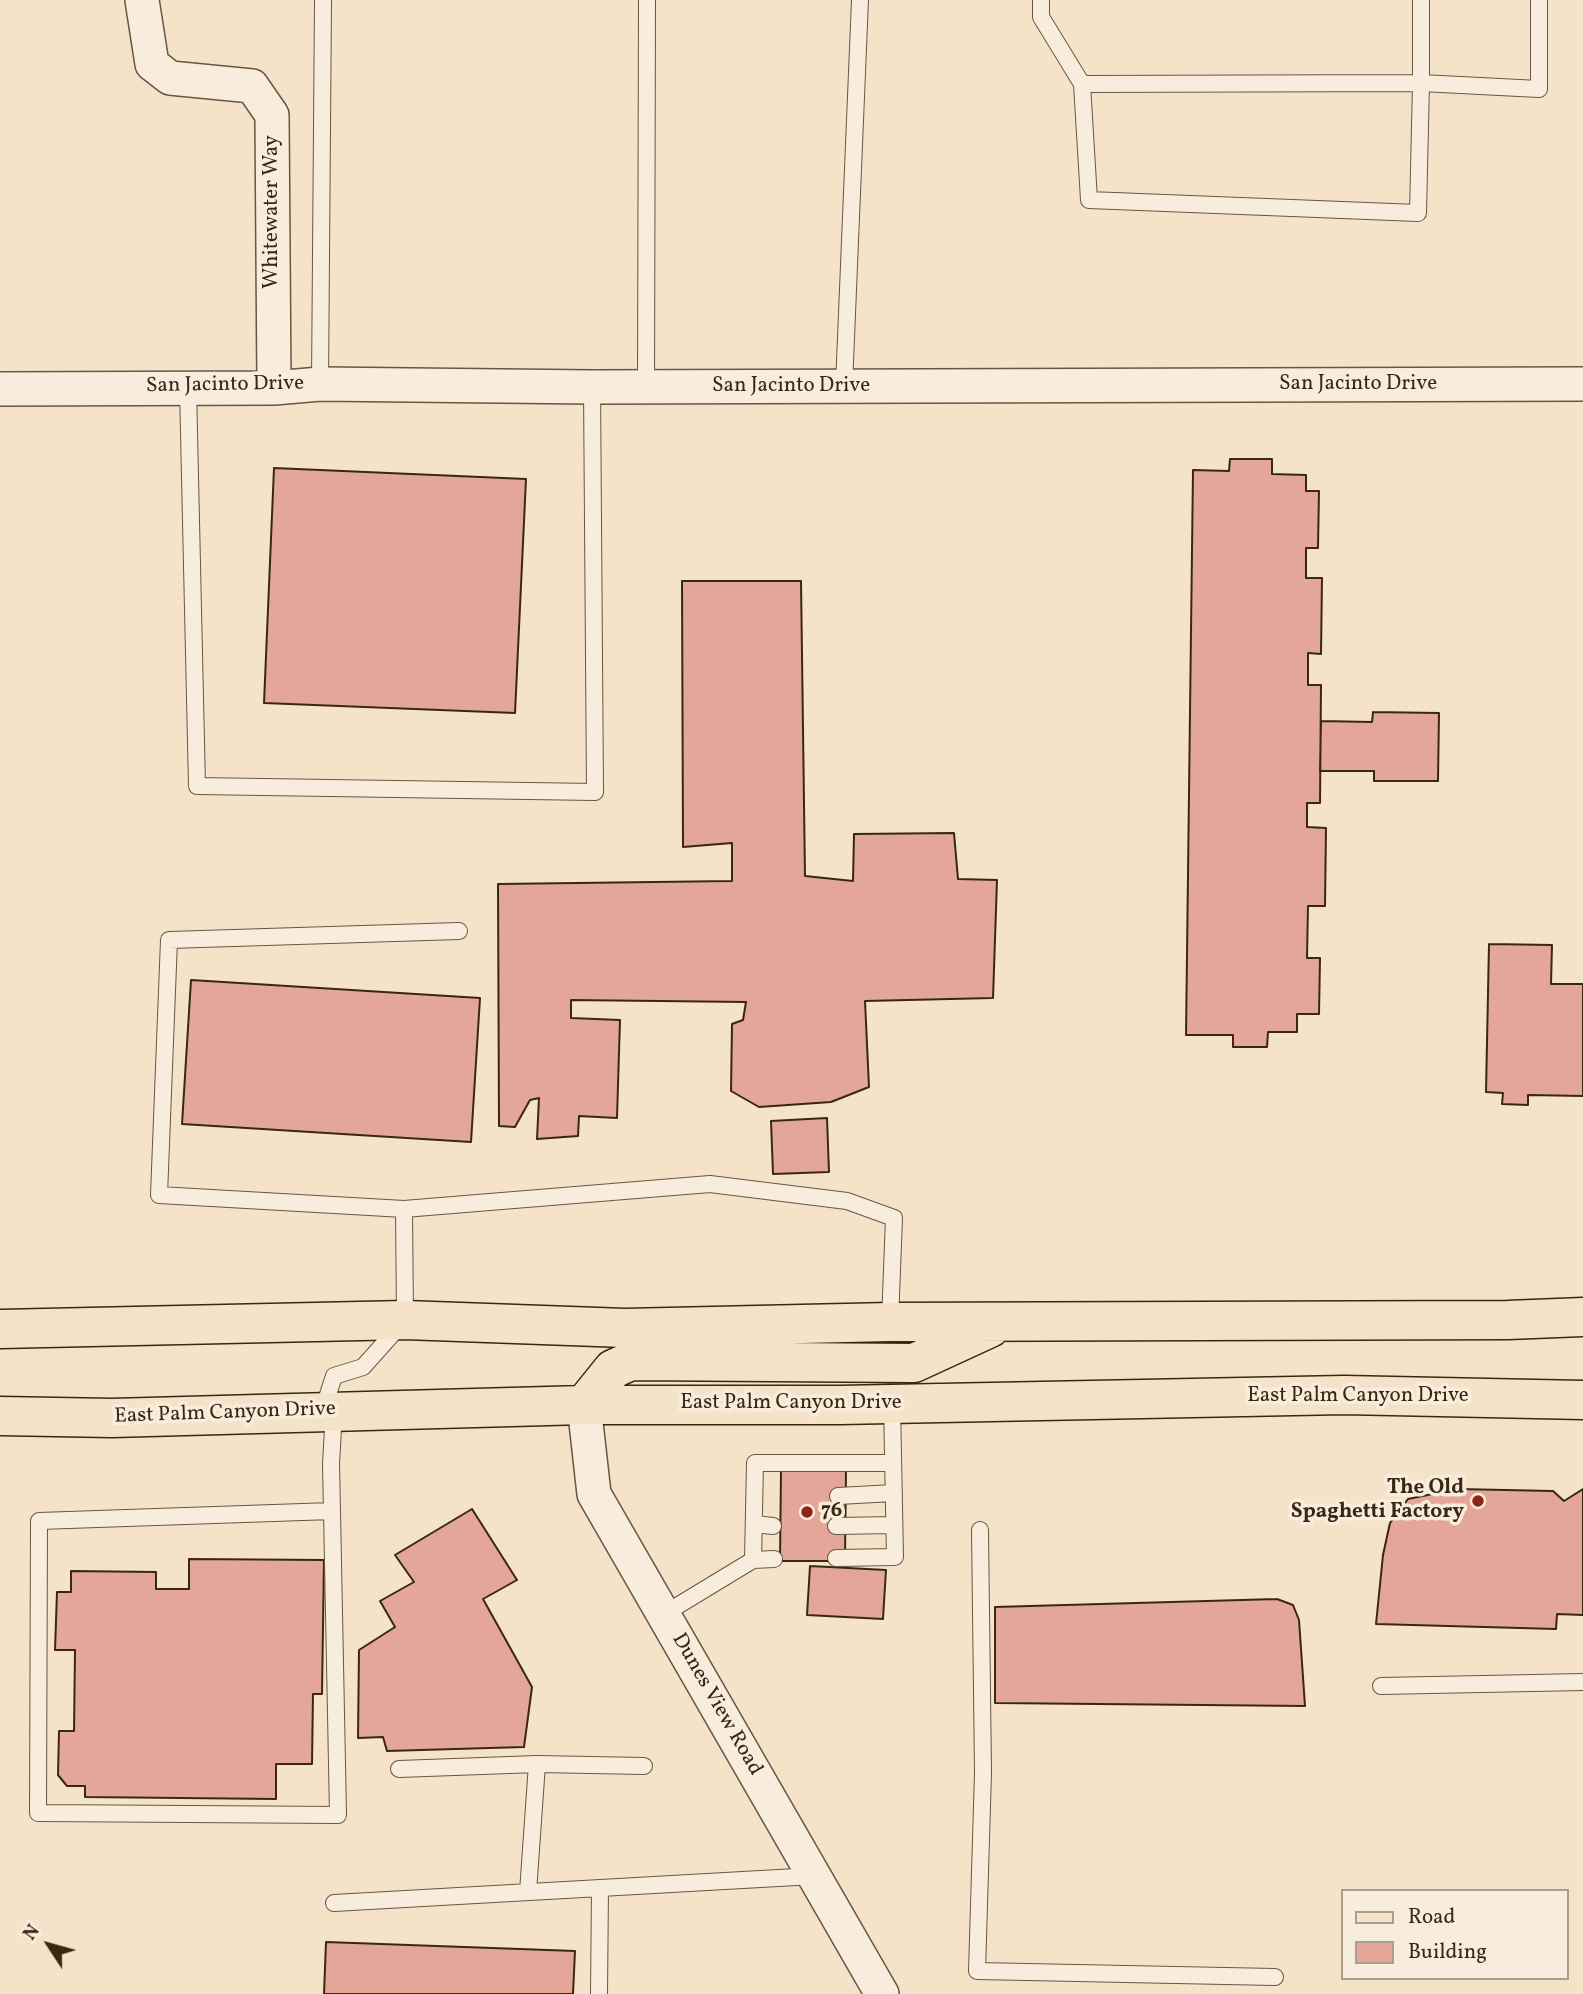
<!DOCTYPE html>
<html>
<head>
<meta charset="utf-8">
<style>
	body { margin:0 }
	#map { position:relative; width:1583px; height:1994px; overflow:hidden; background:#f5e3c9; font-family:Vollkorn,serif }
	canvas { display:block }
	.legend { position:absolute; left:1341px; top:1889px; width:228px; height:91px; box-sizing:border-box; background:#f8eddc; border:2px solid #ab9e8c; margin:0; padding:9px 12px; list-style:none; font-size:21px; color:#382813 }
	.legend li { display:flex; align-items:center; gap:14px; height:35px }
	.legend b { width:35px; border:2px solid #ab9e8c }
	.north { position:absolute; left:14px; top:1910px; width:70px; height:70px; -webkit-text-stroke:5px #f8eddc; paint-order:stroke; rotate:306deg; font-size:19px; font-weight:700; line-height:28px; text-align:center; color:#382813 }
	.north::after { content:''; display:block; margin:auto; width:24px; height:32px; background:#382813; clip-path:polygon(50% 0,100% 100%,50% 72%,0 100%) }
</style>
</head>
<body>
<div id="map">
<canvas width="1583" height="1994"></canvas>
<ul class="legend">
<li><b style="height:9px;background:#f5e3c9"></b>Road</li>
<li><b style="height:19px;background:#e4a698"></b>Building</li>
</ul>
<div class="north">N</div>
</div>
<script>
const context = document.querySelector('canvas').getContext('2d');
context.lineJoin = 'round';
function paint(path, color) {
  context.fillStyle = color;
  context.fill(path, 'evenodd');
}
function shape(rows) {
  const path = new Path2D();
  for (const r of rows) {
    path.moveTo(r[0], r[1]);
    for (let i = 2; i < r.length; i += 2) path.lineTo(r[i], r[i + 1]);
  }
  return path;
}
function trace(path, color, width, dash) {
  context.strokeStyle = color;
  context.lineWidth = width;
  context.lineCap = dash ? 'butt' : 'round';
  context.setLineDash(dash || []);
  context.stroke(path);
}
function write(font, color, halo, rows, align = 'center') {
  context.font = font + ' Vollkorn,serif';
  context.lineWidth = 7;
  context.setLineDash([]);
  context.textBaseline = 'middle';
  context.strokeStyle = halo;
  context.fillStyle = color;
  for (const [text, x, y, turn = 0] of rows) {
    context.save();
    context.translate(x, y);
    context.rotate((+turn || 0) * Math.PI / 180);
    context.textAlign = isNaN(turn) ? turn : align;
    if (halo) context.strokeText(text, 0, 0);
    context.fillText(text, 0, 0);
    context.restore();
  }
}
const building = shape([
	[1230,459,1272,459,1272,474,1306,475,1306,491,1319,491,1318,548,1306,548,1306,578,1322,578,1321,654,1308,653,1308,685,1321,685,1320,803,1307,803,1307,827,1326,828,1325,906,1308,906,1307,958,1320,958,1319,1014,1297,1014,1297,1032,1268,1032,1267,1047,1233,1047,1233,1035,1186,1035,1193,470,1229,471,1230,459],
	[274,468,526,479,515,713,264,703,274,468],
	[682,581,801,581,805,876,853,881,854,834,954,833,958,879,997,880,993,998,865,1001,869,1087,831,1102,759,1107,731,1091,732,1024,743,1020,746,1002,571,1000,571,1018,620,1020,617,1118,579,1116,578,1136,537,1139,539,1098,530,1100,515,1127,499,1126,498,884,732,881,732,843,683,847,682,581],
	[1373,712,1439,713,1438,781,1374,781,1374,771,1320,771,1321,721,1372,722,1373,712],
	[1489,944,1552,945,1551,984,1583,984,1583,1096,1528,1095,1528,1105,1502,1104,1503,1093,1486,1092,1489,944],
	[191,980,480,998,471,1142,182,1124,191,980],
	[827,1118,829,1172,773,1174,771,1121,827,1118],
	[781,1470,846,1470,845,1561,780,1561,781,1470],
	[1457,1489,1553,1491,1564,1501,1583,1489,1583,1615,1557,1614,1556,1629,1376,1624,1383,1555,1390,1523,1408,1499,1457,1489],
	[472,1509,517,1580,483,1599,532,1687,524,1747,387,1751,383,1737,358,1738,359,1650,395,1627,380,1601,414,1582,395,1555,472,1509],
	[189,1559,324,1560,322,1694,313,1694,312,1764,276,1764,276,1799,85,1797,85,1786,67,1786,58,1775,59,1731,74,1731,75,1650,55,1650,57,1592,71,1592,71,1571,156,1572,156,1589,189,1589,189,1559],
	[810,1566,886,1570,883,1619,807,1615,810,1566],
	[1277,1599,1293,1605,1299,1620,1305,1706,995,1703,995,1607,1277,1599],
	[326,1942,575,1951,573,1994,324,1994,326,1942]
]);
paint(building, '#e4a698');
trace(building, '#382813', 2);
const service = shape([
	[1041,0,1041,17,1082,84,1089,200,1418,213,1421,83,1539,89,1539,0],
	[1082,84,1421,83,1421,0],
	[320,384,323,0],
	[844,386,860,0],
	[646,387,647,0],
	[188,388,197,786,595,792,592,387],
	[459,931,169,940,159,1195,404,1209,710,1184,847,1201,894,1218,890,1322],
	[323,1410,334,1376,363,1367,405,1320,404,1209],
	[838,1496,894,1493],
	[332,1511,39,1521,38,1813,338,1815,332,1511,331,1464,334,1411],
	[754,1524,773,1526],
	[836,1526,894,1525],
	[980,1530,983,1773,977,1971,1275,1977],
	[836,1558,895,1557,892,1404],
	[753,1560,755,1463,893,1463],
	[664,1614,753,1560,774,1559],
	[1381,1686,1583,1682],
	[399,1769,537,1764],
	[528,1892,537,1764,644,1766],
	[334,1903,814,1876],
	[599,1994,600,1888]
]);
const minor = shape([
	[142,0,152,64,170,78,252,86,272,115,274,388],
	[0,389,274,388,320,384,592,387,1583,384],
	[584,1405,594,1494,882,1994]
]);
const primary = shape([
	[0,1329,405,1320,625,1328,890,1322,1508,1320,1583,1317],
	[584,1405,613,1369,631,1361,914,1363,990,1328],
	[0,1416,112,1418,584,1405,840,1405,1344,1395,1583,1400]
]);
trace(service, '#675740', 18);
trace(minor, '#675740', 36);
trace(primary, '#382813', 41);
trace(service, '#f8eddc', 16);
trace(minor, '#f8eddc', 33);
trace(primary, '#f5e3c9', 38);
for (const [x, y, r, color] of [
	[1478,1501,7,"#8f2418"],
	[807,1512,7,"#8f2418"]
]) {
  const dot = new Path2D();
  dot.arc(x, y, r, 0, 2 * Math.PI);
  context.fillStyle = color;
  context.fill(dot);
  trace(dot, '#f8eddc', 2.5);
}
write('21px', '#382813', '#f8eddc', [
	["Whitewater Way",273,212,-90],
	["San Jacinto Drive",1358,385],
	["San Jacinto Drive",225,386,-1],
	["San Jacinto Drive",791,387],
	["East Palm Canyon Drive",1358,1397],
	["East Palm Canyon Drive",791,1404],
	["East Palm Canyon Drive",225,1414,-2],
	["Dunes View Road",716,1705,60]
]);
write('bold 21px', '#382813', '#f8eddc', [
	["The Old",1464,1489],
	["Spaghetti Factory",1464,1513],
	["76",821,1512,"left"]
], 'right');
</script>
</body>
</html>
